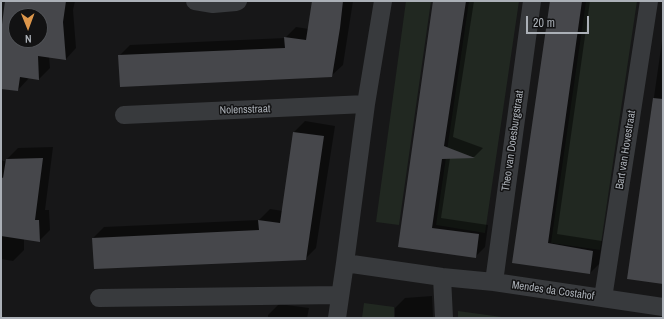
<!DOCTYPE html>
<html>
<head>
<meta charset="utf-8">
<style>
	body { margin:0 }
	#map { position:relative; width:664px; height:319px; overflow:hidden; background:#171718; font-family:"Archivo Narrow",sans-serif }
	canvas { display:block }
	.frame { position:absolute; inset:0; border:2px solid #abb0b7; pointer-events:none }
	.north { position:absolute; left:8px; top:8px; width:40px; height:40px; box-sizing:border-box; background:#121213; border:1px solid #4f5155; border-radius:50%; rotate:179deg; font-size:11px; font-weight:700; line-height:16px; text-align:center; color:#abb0b7 }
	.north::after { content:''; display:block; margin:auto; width:14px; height:18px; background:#dc964b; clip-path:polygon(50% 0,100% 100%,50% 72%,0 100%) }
	.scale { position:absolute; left:526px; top:16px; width:63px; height:18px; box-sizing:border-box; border:2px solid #abb0b7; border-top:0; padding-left:5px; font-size:12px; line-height:14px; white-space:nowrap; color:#abb0b7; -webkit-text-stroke:3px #121213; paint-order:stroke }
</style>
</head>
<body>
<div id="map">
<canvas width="664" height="319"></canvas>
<div class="frame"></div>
<div class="north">N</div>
<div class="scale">20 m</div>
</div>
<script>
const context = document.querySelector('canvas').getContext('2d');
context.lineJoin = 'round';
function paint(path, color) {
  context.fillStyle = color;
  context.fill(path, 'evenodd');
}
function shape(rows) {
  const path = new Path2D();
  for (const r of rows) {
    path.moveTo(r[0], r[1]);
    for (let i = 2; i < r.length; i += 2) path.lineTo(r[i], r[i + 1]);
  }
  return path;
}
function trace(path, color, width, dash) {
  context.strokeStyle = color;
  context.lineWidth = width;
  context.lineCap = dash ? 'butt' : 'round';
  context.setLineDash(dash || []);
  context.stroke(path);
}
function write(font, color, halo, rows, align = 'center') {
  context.font = font + ' "Archivo Narrow",sans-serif';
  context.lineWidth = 3;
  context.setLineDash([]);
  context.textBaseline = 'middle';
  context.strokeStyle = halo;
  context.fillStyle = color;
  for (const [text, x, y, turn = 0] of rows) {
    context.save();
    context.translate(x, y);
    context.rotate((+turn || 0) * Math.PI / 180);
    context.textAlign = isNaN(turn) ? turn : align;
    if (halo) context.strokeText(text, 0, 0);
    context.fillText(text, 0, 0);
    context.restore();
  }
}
paint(shape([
	[406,1,431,1,399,225,376,222],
	[469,1,519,1,485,233,436,225],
	[586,1,637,1,600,250,551,243],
	[364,303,394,307,394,318,362,318],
	[458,311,509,318,458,318]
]), '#212821');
paint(shape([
	[6,1,75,1,73,10,76,48,66,59,49,56,50,68,39,79,29,78,18,90,1,88,1,32],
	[16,16,40,16,40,40,16,40],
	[313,1,353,1,343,65,331,76,119,56,130,45,285,38,296,27,309,29],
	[434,1,474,1,453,137,483,148,474,157,450,158,441,218,488,225,485,247,475,257,399,246],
	[551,1,590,1,557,234,602,241,599,264,590,273,514,262],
	[663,34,663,283,628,279],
	[305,121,335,126,316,248,305,259,93,238,104,227,259,220,270,209,283,211,294,132],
	[53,147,45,210,49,210,50,230,40,240,24,238,24,250,13,261,1,259,1,160,7,162,7,159,18,148],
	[432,296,433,318,395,318,395,308,405,298],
	[279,304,309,308,307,318,268,318,268,315]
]), '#0007');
paint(shape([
	[5,1,66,1,63,22,66,60,38,56,39,80,20,77,18,91,1,89,1,32],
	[16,16,40,16,40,40,16,40],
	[312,1,343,1,340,28,332,77,120,87,118,55,285,48,284,37,306,40],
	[433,1,466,1,444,146,475,158,442,159,432,228,479,234,476,258,398,247],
	[550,1,582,1,548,243,593,251,590,274,512,263],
	[653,98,663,99,663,284,627,279],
	[293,132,324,136,306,260,94,269,92,238,259,230,258,220,280,223],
	[43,158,35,220,39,220,40,242,1,236,1,177,3,178,6,159]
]), '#46474b');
trace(shape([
	[195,1,213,4,236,2,238,1],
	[124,115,366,104],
	[345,263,442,277,494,282,663,307],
	[442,277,444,318],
	[494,282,532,1],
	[99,298,340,295],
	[603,298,649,1],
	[337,318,345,263,366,104,383,1]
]), '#383a3d', 18);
write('11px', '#abb0b7', '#121213', [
	["Nolensstraat",245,110,-2],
	["Theo van Doesburgstraat",513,141,-82],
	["Bart van Hovestraat",626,150,-81],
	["Mendes da Costahof",553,291,8]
]);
</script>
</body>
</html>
